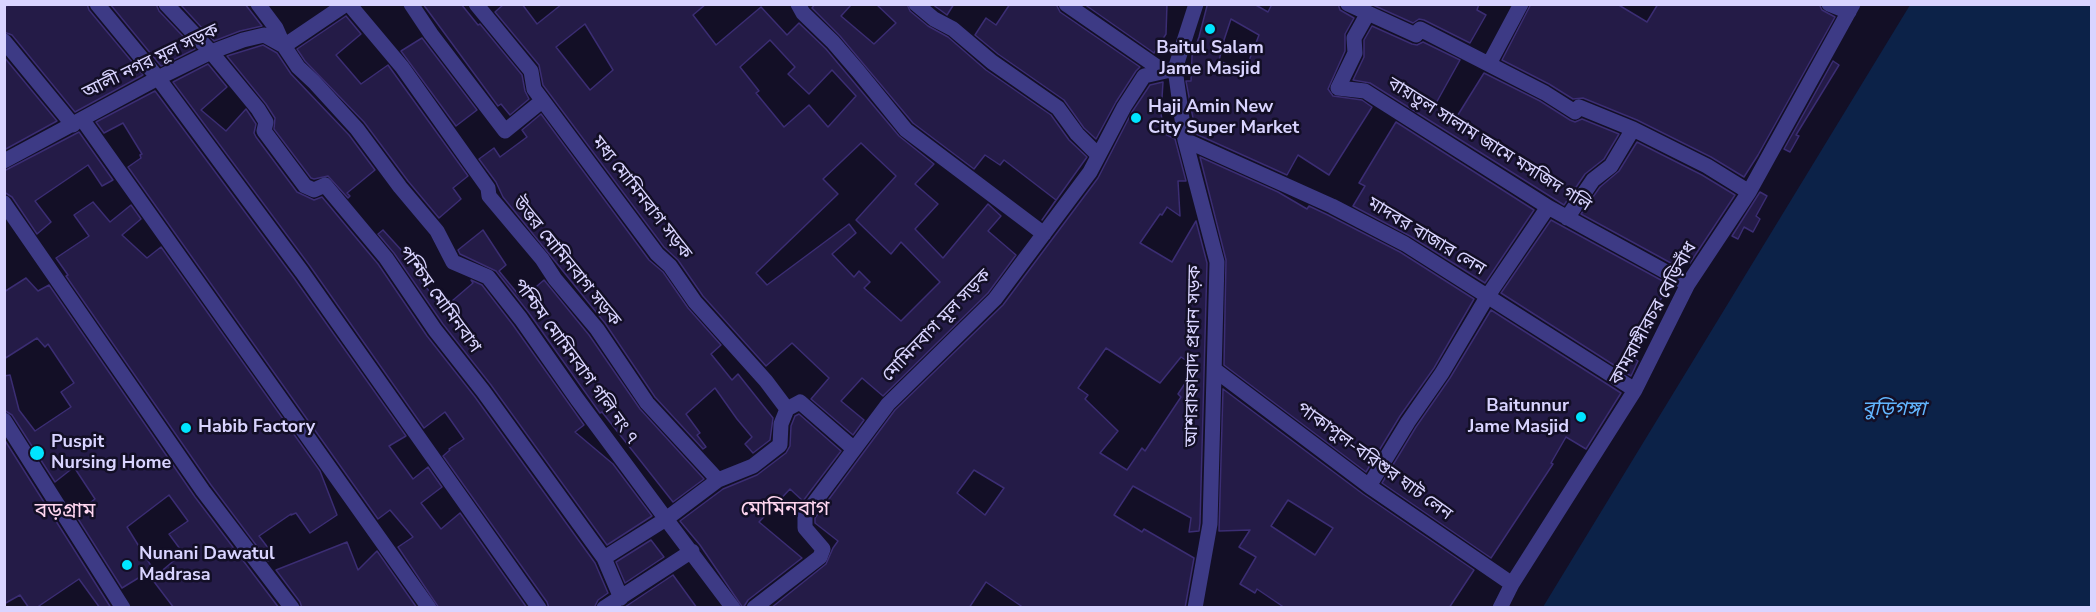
<!DOCTYPE html>
<html>
<head>
<meta charset="utf-8">
<style>
	body { margin:0 }
	#map { position:relative; width:2096px; height:612px; overflow:hidden; background:#130f26; font-family:"Nunito Sans",sans-serif }
	canvas { display:block }
	.frame { position:absolute; inset:0; border:6px solid #d9d4ff; pointer-events:none }
</style>
</head>
<body>
<div id="map">
<canvas width="2096" height="612"></canvas>
<div class="frame"></div>
</div>
<script>
const context = document.querySelector('canvas').getContext('2d');
context.lineJoin = 'round';
function paint(path, color) {
  context.fillStyle = color;
  context.fill(path, 'evenodd');
}
function shape(rows) {
  const path = new Path2D();
  for (const r of rows) {
    path.moveTo(r[0], r[1]);
    for (let i = 2; i < r.length; i += 2) path.lineTo(r[i], r[i + 1]);
  }
  return path;
}
function trace(path, color, width, dash) {
  context.strokeStyle = color;
  context.lineWidth = width;
  context.lineCap = dash ? 'butt' : 'round';
  context.setLineDash(dash || []);
  context.stroke(path);
}
function write(font, color, halo, rows, align = 'center') {
  context.font = font + ' "Nunito Sans","Noto Sans Bengali",sans-serif';
  context.lineWidth = 5;
  context.setLineDash([]);
  context.textBaseline = 'middle';
  context.strokeStyle = halo;
  context.fillStyle = color;
  for (const [text, x, y, turn = 0] of rows) {
    context.save();
    context.translate(x, y);
    context.rotate((+turn || 0) * Math.PI / 180);
    context.textAlign = isNaN(turn) ? turn : align;
    if (halo) context.strokeText(text, 0, 0);
    context.fillText(text, 0, 0);
    context.restore();
  }
}
paint(shape([
	[1910,5,2091,5,2091,607,1543,607]
]), '#0c2248');
const building = shape([
	[10,4,87,4,89,10,143,75,75,112,12,35,4,32,4,7,10,4],
	[110,4,156,4,159,11,195,49,161,66,110,4],
	[180,4,245,4,262,26,240,31,214,41,180,4],
	[423,4,461,4,478,25,480,24,522,75,525,91,529,99,510,115,501,104,498,106,423,4],
	[504,4,522,4,537,24,562,4,706,4,693,15,716,45,761,7,787,35,799,23,826,49,899,136,934,164,915,184,938,204,915,229,943,258,988,204,1001,216,988,231,1016,255,988,293,883,396,862,378,841,401,864,420,853,435,811,399,829,378,792,343,766,366,703,296,678,260,664,247,543,85,539,65,495,12,504,4],
	[585,24,613,70,590,90,556,47,585,24],
	[770,40,795,67,788,74,809,94,832,70,856,96,828,127,809,105,784,127,756,93,759,91,740,67,770,40],
	[861,143,896,176,856,220,891,254,901,242,940,282,901,321,864,288,870,282,859,271,854,277,832,254,856,233,849,224,767,285,756,273,838,194,823,179,861,143],
	[815,4,852,4,841,16,874,44,896,23,876,4,907,4,910,11,928,26,948,37,986,70,1051,115,1069,140,1087,157,1042,220,1056,200,1004,160,1000,165,985,155,974,169,913,123,840,36,812,8,815,4],
	[932,4,954,4,947,15,932,4],
	[1010,4,1056,4,1060,12,1140,67,1136,71,1116,102,1096,139,1084,128,1064,100,998,54,975,35,986,18,996,25,1010,4],
	[1084,4,1167,4,1166,34,1154,53,1084,4],
	[1205,4,1254,4,1268,12,1272,4,1338,4,1340,10,1354,18,1345,34,1345,51,1328,89,1333,96,1362,100,1372,107,1329,175,1298,155,1287,175,1196,134,1186,81,1191,81,1192,56,1199,37,1207,6,1205,4],
	[1231,19,1259,35,1245,71,1219,61,1224,40,1231,19],
	[1531,4,1617,4,1647,22,1658,4,1819,4,1822,10,1835,17,1758,155,1744,177,1711,157,1637,120,1583,98,1573,99,1549,84,1502,60,1531,4],
	[1373,5,1479,4,1477,10,1486,15,1470,43,1424,20,1419,19,1413,23,1373,5],
	[346,16,361,34,336,55,361,84,388,65,468,176,453,188,461,199,439,218,408,181,364,122,305,61,297,49,346,16],
	[1372,26,1412,44,1417,45,1423,42,1460,60,1435,105,1456,118,1484,73,1540,101,1570,120,1575,122,1582,119,1619,134,1604,159,1585,174,1564,205,1370,83,1353,80,1364,57,1364,40,1372,26],
	[422,38,477,110,456,126,401,51,422,38],
	[263,45,277,53,291,74,349,135,375,170,347,193,350,196,348,198,328,176,314,179,311,178,274,129,275,118,266,104,227,56,263,45],
	[4,57,57,121,4,150,4,57],
	[1833,61,1839,65,1796,135,1799,136,1790,152,1784,149,1833,61],
	[208,64,227,87,201,110,226,131,246,109,256,124,254,133,256,137,297,192,314,200,322,197,378,264,427,336,475,397,595,563,608,593,598,600,594,608,549,608,547,602,443,456,450,450,449,449,464,439,445,412,424,428,310,266,173,82,208,64],
	[1163,82,1161,114,1165,134,1175,139,1186,181,1178,181,1180,216,1167,207,1162,215,1160,214,1140,243,1172,262,1196,221,1207,263,1200,523,1199,531,1189,532,1191,518,1133,486,1114,515,1142,532,1144,529,1194,558,1185,608,1024,608,986,582,969,608,771,608,826,564,833,548,838,541,815,523,815,518,895,410,1003,305,1098,178,1132,112,1150,85,1163,82],
	[1106,348,1160,383,1181,357,1196,367,1178,394,1181,397,1145,451,1142,448,1127,470,1100,453,1118,431,1085,399,1088,395,1078,388,1106,348],
	[974,470,1004,488,985,515,957,493,974,470],
	[155,91,294,278,406,436,389,446,413,479,428,467,442,487,421,503,441,529,460,513,527,608,439,608,398,547,413,537,390,510,378,519,128,167,141,158,140,155,142,154,123,123,104,133,96,122,155,91],
	[541,114,649,260,663,272,688,308,721,345,711,354,732,380,738,374,773,418,770,440,753,453,745,444,752,437,737,419,715,388,686,414,700,433,697,435,706,447,703,449,655,397,605,323,503,197,496,182,479,159,494,148,500,157,527,137,522,130,541,114],
	[1396,122,1534,210,1485,283,1410,236,1353,206,1365,186,1359,183,1396,122],
	[79,132,113,180,102,186,88,165,35,201,51,222,37,234,12,197,4,192,4,171,79,132],
	[1637,142,1702,175,1735,195,1690,263,1686,260,1680,268,1581,214,1600,187,1619,171,1637,142],
	[1200,157,1278,192,1307,209,1309,206,1328,215,1400,252,1474,299,1434,368,1400,416,1366,472,1224,365,1226,260,1200,157],
	[1760,192,1767,196,1756,216,1760,219,1753,232,1744,227,1738,239,1732,236,1760,192],
	[93,202,110,222,131,205,141,219,122,235,147,258,161,247,320,471,337,515,310,533,296,513,291,515,291,514,259,536,275,557,268,561,211,485,66,276,68,275,56,258,89,236,74,215,93,202],
	[1551,220,1670,285,1657,305,1659,307,1629,355,1638,361,1631,376,1501,293,1551,220],
	[383,230,424,275,420,280,439,303,440,301,445,307,473,283,471,280,482,285,513,325,584,425,575,432,613,464,652,516,607,545,491,385,443,324,394,253,378,234,383,230],
	[483,230,506,265,499,271,522,299,544,280,589,335,640,409,704,479,673,502,602,412,600,413,529,313,496,271,460,254,458,250,483,230],
	[26,278,38,291,49,285,195,497,279,608,174,608,152,579,183,553,169,534,188,521,169,495,127,527,153,569,122,588,75,514,95,499,74,467,55,482,12,415,4,410,4,376,10,375,19,410,35,431,71,407,61,392,74,383,48,344,45,347,37,338,4,359,4,292,26,278],
	[1491,310,1621,393,1586,449,1566,437,1551,463,1553,464,1491,558,1382,483,1416,427,1450,378,1491,310],
	[1223,389,1363,494,1474,570,1449,608,1285,608,1257,589,1255,593,1240,584,1256,557,1239,547,1250,530,1219,531,1223,389],
	[1288,500,1333,528,1315,555,1271,526,1288,500],
	[799,414,841,451,803,501,790,489,759,522,802,558,748,600,743,608,700,545,680,521,723,489,757,475,786,453,790,446,791,426,795,416,799,414],
	[4,439,111,608,100,608,79,579,36,608,29,608,20,595,4,604,4,439],
	[651,540,664,557,625,583,616,562,651,540],
	[347,542,358,570,377,551,417,608,302,608,300,602,276,570,347,542],
	[673,575,697,608,623,608,625,607,673,575]
]);
paint(building, '#241b47');
trace(building, '#3b2d73', 1.5);
trace(shape([
	[97,4,158,78,302,272,539,608],
	[166,4,211,52,258,109,266,122,264,131,305,186,314,190,325,185,386,258,435,330,483,391,604,558,621,598],
	[258,4,276,28,284,46,298,67,314,82,357,129,400,187,437,231,453,262,488,277,521,319,577,399,666,519,718,480,753,466,780,445,781,424,787,409,800,402,854,449],
	[349,4,402,67,488,188,489,196,542,259,555,279,597,329,647,403,718,480],
	[411,4,431,34,505,131,542,101],
	[476,4,531,71,534,89,657,254,670,266,695,302,766,381,787,409],
	[798,4,803,13,833,42,858,71,906,130,1044,234],
	[916,4,934,19,953,29,992,62,1058,108,1077,134,1098,155],
	[1066,4,1163,71],
	[1348,4,1416,35,1420,29,1545,93,1575,112,1579,107,1633,129,1707,166,1749,192],
	[1829,4,1849,12],
	[1368,13,1354,38,1355,53,1338,88,1365,91,1548,207,1688,284],
	[4,41,73,125],
	[1489,64,1521,4],
	[82,119,429,608],
	[1185,140,1332,206,1405,244,1635,390],
	[4,161,158,78,211,52,243,40,264,35,284,46,346,4],
	[4,203,203,491,292,608],
	[1567,218,1593,180,1611,166,1633,129],
	[1215,370,1369,486,1512,584],
	[4,420,123,608],
	[1369,486,1408,422,1442,373,1487,297,1548,207],
	[604,558,666,519,733,608],
	[604,608,692,551],
	[754,608,820,557,823,549,805,528,805,515,888,404,995,299,1090,172,1124,107,1144,76,1175,69],
	[1195,608,1210,524,1217,262,1185,140,1175,69,1196,4],
	[1500,608,1512,584,1635,390,1688,284,1749,192,1853,4]
]), '#3d3a85', 15);
for (const [x, y, r, color] of [
	[1210,29,6,"#00e5ff"],
	[1136,118,6,"#00e5ff"],
	[1581,417,6,"#00e5ff"],
	[186,428,6,"#00e5ff"],
	[37,453,8,"#00e5ff"],
	[127,565,6,"#00e5ff"]
]) {
  const dot = new Path2D();
  dot.arc(x, y, r, 0, 2 * Math.PI);
  context.fillStyle = color;
  context.fill(dot);
  trace(dot, '#130f26', 2);
}
write('bold 18px', '#d9d4ff', '#130f26', [
	["Baitul Salam",1210,49,"center"],
	["Jame Masjid",1210,70,"center"],
	["Haji Amin New",1148,108],
	["City Super Market",1148,129],
	["Baitunnur",1569,407,"right"],
	["Jame Masjid",1569,428,"right"],
	["Habib Factory",198,428],
	["Puspit",51,443],
	["Nursing Home",51,464],
	["Nunani Dawatul",139,555],
	["Madrasa",139,576]
], 'left');
write('18px', '#d9d4ff', '#130f26', [
	["আলী নগর মূল সড়ক",151,62,-26],
	["বায়তুল সালাম জামে মসজিদ গলি",1489,145,32],
	["মধ্য মোমিনবাগ সড়ক",641,198,52],
	["মাদবর বাজার লেন",1426,237,31],
	["উত্তর মোমিনবাগ সড়ক",566,262,51],
	["পশ্চিম মোমিনবাগ",439,300,54],
	["কামরাঙ্গীরচর বেড়িবাঁধ",1654,314,-61],
	["মোমিনবাগ মূল সড়ক",937,326,-46],
	["আশরাফাবাদ প্রধান সড়ক",1194,356,-89],
	["পশ্চিম মোমিনবাগ গলি নং ৭",575,362,54],
	["পাকাপুল-বরিশুর ঘাট লেন",1374,462,36]
]);
write('italic 20px', '#62b6ff', '#130f26', [
	["বুড়িগঙ্গা",1894,410]
]);
write('21px', '#ffd6f0', '#130f26', [
	["মোমিনবাগ",785,510],
	["বড়গ্রাম",65,512]
]);
</script>
</body>
</html>
